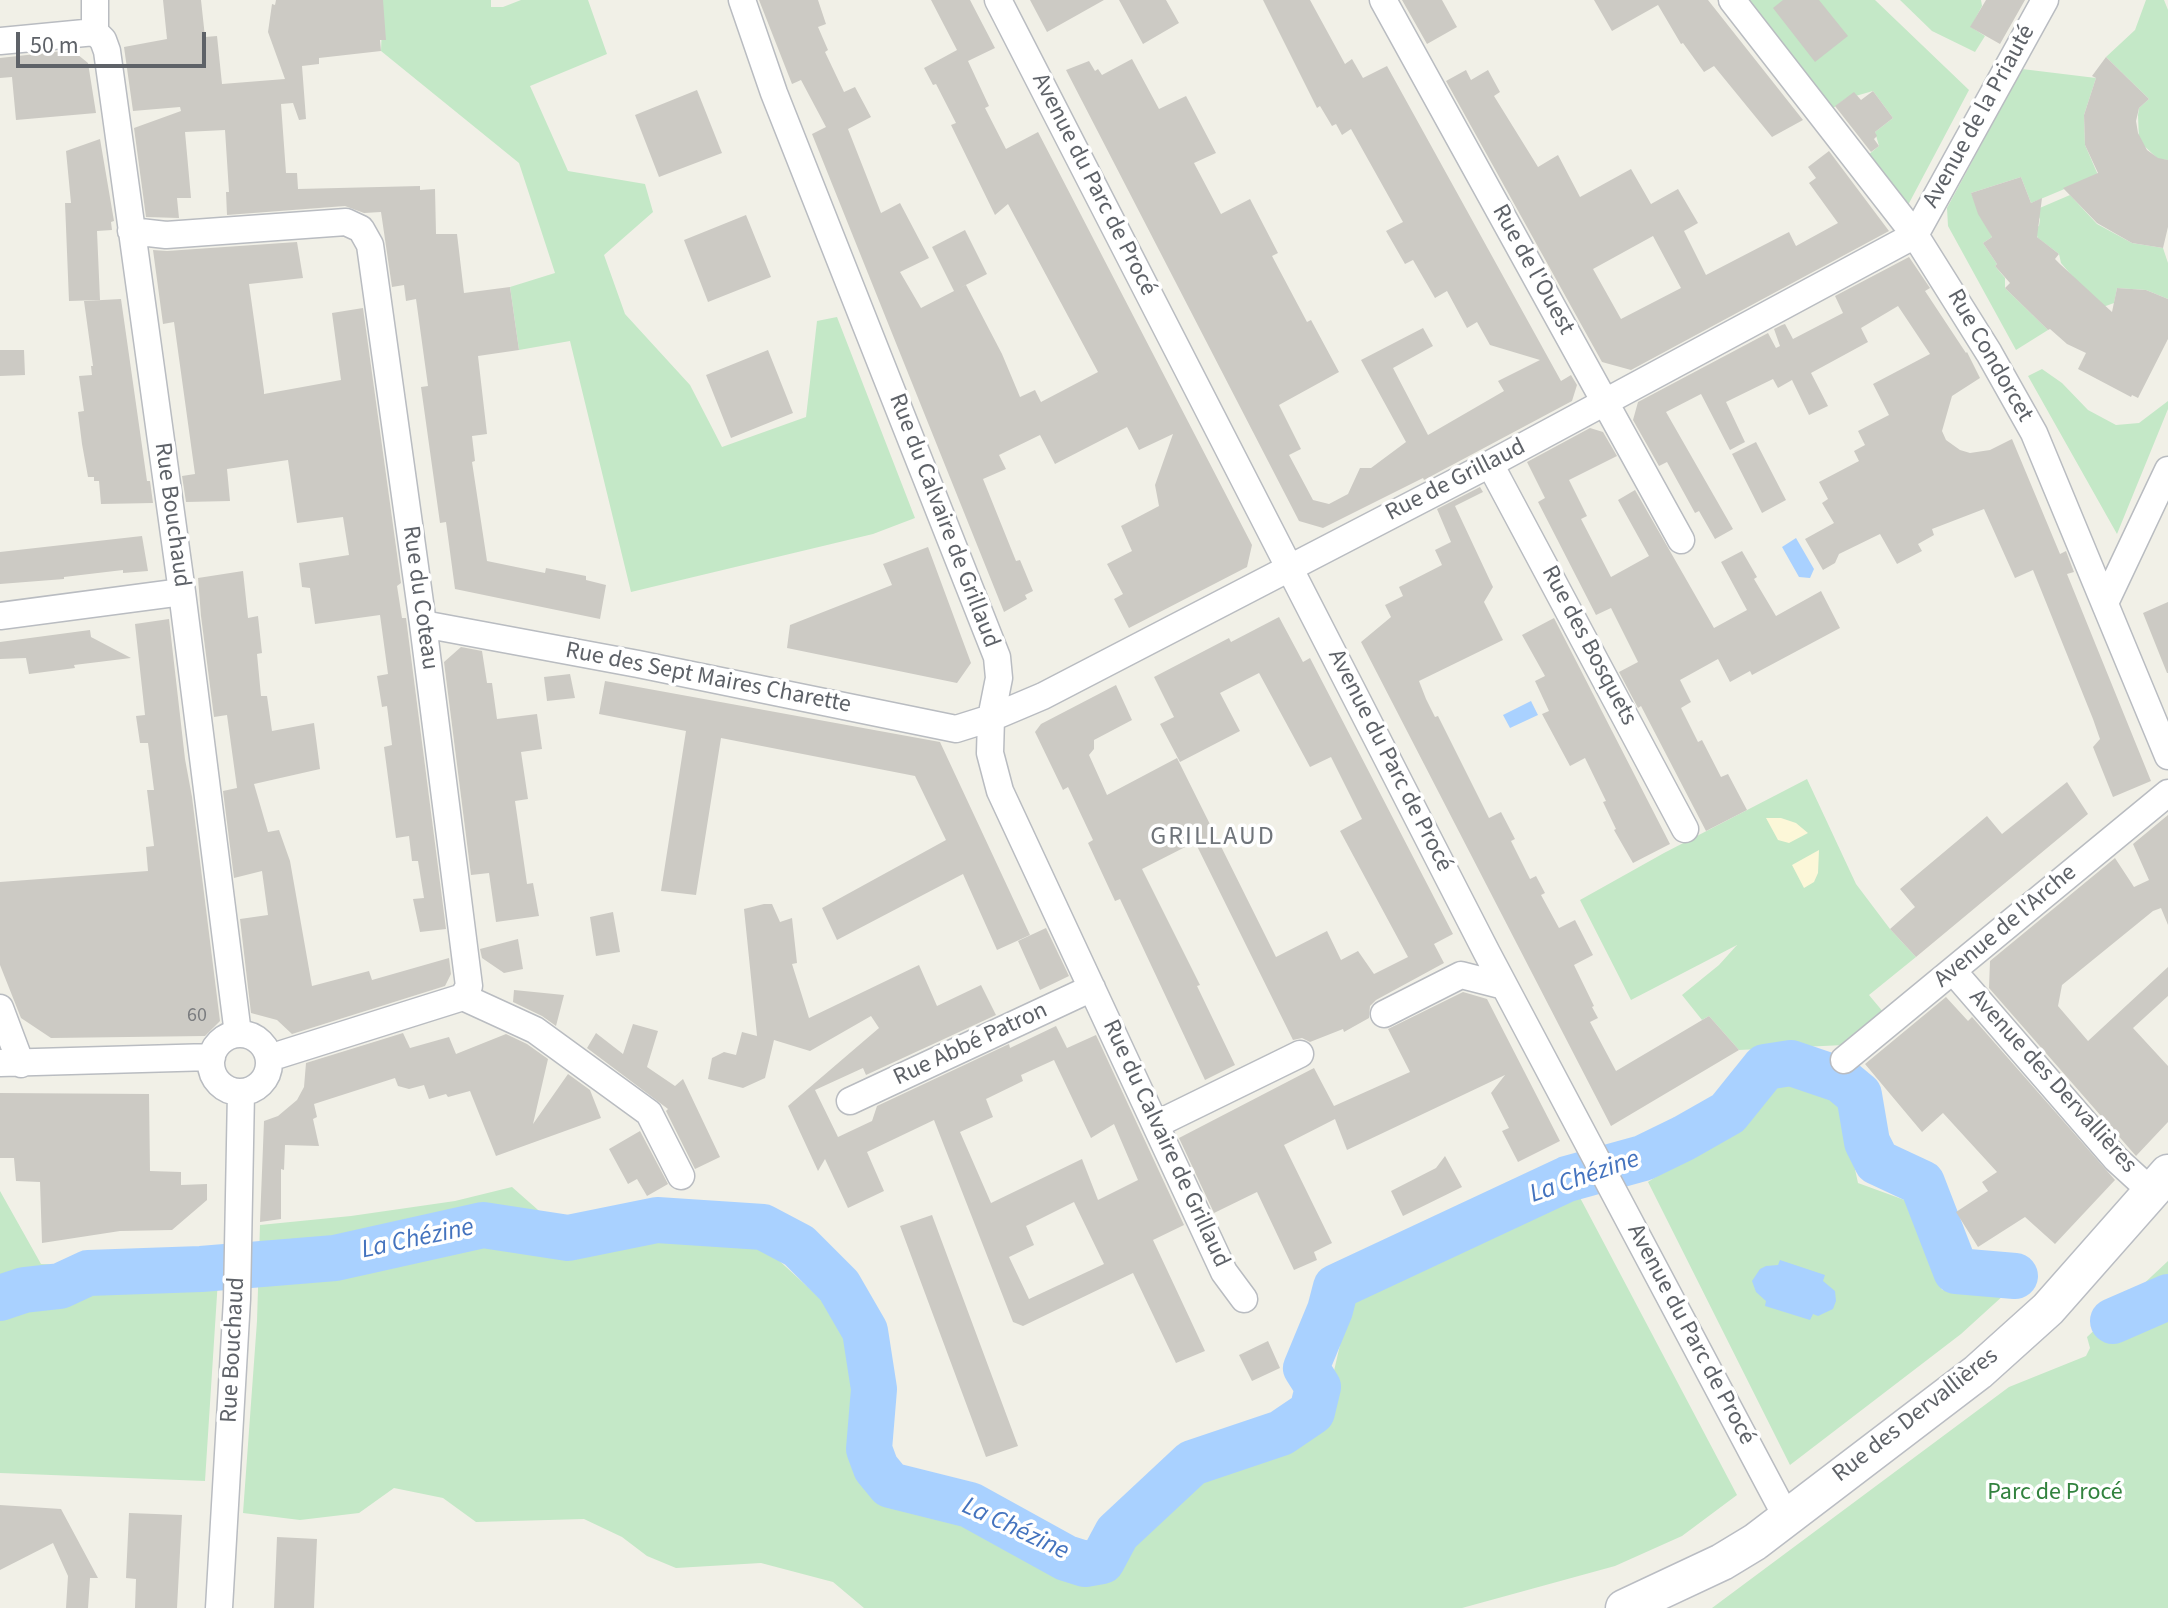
<!DOCTYPE html>
<html>
<head>
<meta charset="utf-8">
<style>
	body { margin:0 }
	#map { position:relative; width:2168px; height:1608px; overflow:hidden; background:#f1f0e7; font-family:"Source Sans 3",sans-serif }
	canvas { display:block }
	.scale { position:absolute; left:16px; top:32px; width:190px; height:36px; box-sizing:border-box; border:4px solid #5e6268; border-top:0; padding-left:10px; font-size:24px; line-height:28px; white-space:nowrap; color:#5e6268; -webkit-text-stroke:6px #fff; paint-order:stroke }
</style>
</head>
<body>
<div id="map">
<canvas width="2168" height="1608"></canvas>
<div class="scale">50 m</div>
</div>
<script>
const context = document.querySelector('canvas').getContext('2d');
context.lineJoin = 'round';
function paint(path, color) {
  context.fillStyle = color;
  context.fill(path, 'evenodd');
}
function shape(rows) {
  const path = new Path2D();
  for (const r of rows) {
    if (r.length === 3) {
      path.moveTo(r[0] + r[2], r[1]);
      path.arc(r[0], r[1], r[2], 0, 2 * Math.PI);
      continue;
    }
    path.moveTo(r[0], r[1]);
    for (let i = 2; i < r.length; i += 2) path.lineTo(r[i], r[i + 1]);
  }
  return path;
}
function trace(path, color, width, dash) {
  context.strokeStyle = color;
  context.lineWidth = width;
  context.lineCap = dash ? 'butt' : 'round';
  context.setLineDash(dash || []);
  context.stroke(path);
}
function write(font, color, halo, rows, align = 'center') {
  context.font = font + ' "Source Sans 3",sans-serif';
  context.lineWidth = 7;
  context.setLineDash([]);
  context.textBaseline = 'middle';
  context.strokeStyle = halo;
  context.fillStyle = color;
  for (const [text, x, y, turn = 0] of rows) {
    context.save();
    context.translate(x, y);
    context.rotate((+turn || 0) * Math.PI / 180);
    context.textAlign = isNaN(turn) ? turn : align;
    if (halo) context.strokeText(text, 0, 0);
    context.fillText(text, 0, 0);
    context.restore();
  }
}
paint(shape([
	[383,0,491,0,491,7,503,7,521,0,588,0,607,54,530,86,568,171,645,184,653,212,604,255,625,314,690,385,722,447,806,417,817,321,837,317,915,518,873,534,631,592,570,341,519,350,510,287,555,273,519,163,381,51],
	[1747,0,1875,0,1969,90,1907,207,1868,155,1879,146,1875,132,1893,118,1873,91,1845,99,1832,109],
	[1900,0,1981,0,1982,6,1971,27,1985,36,1975,52,1932,31],
	[2146,0,2164,0,2168,10,2168,160,2158,159,2139,141,2138,115,2139,108,2149,99,2106,57,2135,30],
	[2022,69,2096,78,2084,115,2085,145,2098,175,2031,203,2021,177,1971,193,1992,237,1983,243,1997,264,1995,266,2005,278,2005,288,2048,330,2016,350,1948,226,1947,208],
	[2070,195,2097,224,2132,243,2163,248,2168,263,2168,299,2146,290,2117,288,2114,303,2103,307,2085,291,2061,263,2059,254,2038,238,2033,228,2039,226,2040,219,2035,210],
	[2042,369,2062,383,2088,410,2116,425,2139,423,2168,401,2168,409,2117,534,2028,376],
	[1807,779,1856,884,1890,929,1916,957,1869,995,1884,1013,1844,1045,1739,1050,1709,1016,1702,1020,1682,995,1719,965,1737,945,1631,1000,1580,900,1664,853],
	[1773,1078,1839,1096,1858,1183,1910,1202,1942,1290,2005,1294,1961,1334,1790,1465,1648,1182,1729,1130],
	[512,1187,563,1232,604,1239,653,1232,746,1230,850,1326,859,1432,869,1475,897,1493,967,1513,1074,1572,1101,1578,1123,1537,1193,1475,1258,1448,1311,1430,1328,1397,1351,1297,1577,1192,1737,1495,1682,1536,1615,1566,1462,1608,864,1608,833,1582,761,1563,676,1568,647,1556,622,1537,584,1519,476,1522,443,1498,394,1488,359,1513,300,1520,243,1513,257,1321,260,1225,351,1216,455,1201],
	[0,1191,41,1264,180,1267,219,1264,205,1481,0,1473],
	[2168,1261,2168,1608,1712,1608,2009,1387,2086,1356,2090,1348,2087,1337]
]), '#c4e8c7');
paint(shape([
	[1766,818,1781,818,1796,823,1808,833,1789,843,1778,840],
	[1819,850,1818,873,1814,882,1804,888,1792,865]
]), '#fcf7d8');
paint(shape([
	[1796,538,1814,569,1810,578,1799,577,1782,547],
	[1531,701,1538,715,1510,728,1503,715],
	[1780,1260,1825,1275,1823,1281,1835,1291,1836,1301,1833,1309,1818,1316,1813,1314,1810,1320,1765,1306,1766,1301,1756,1292,1752,1281,1760,1269,1766,1266,1778,1265]
]), '#a9d1ff');
trace(shape([
	[0,1298,24,1290,60,1286,88,1273,201,1269,335,1258,483,1225,568,1238,657,1220,763,1227,799,1246,839,1286,865,1331,874,1389,869,1449,876,1468,890,1485,970,1505,1066,1558,1085,1564,1102,1561,1117,1533,1192,1463,1281,1433,1312,1412,1318,1387,1306,1368,1330,1310,1336,1287,1567,1179,1643,1158,1684,1138,1728,1113,1765,1067,1791,1063,1841,1080,1859,1095,1867,1142,1877,1162,1922,1183,1956,1271,2015,1276],
	[2113,1321,2168,1297]
]), '#a9d1ff', 46);
paint(shape([
	[163,0,201,0,205,37,217,36,222,84,285,79,268,32,272,4,275,5,276,0,383,0,386,40,380,40,381,51,319,58,319,64,302,66,306,119,299,120,293,103,281,104,286,173,297,173,298,189,420,186,420,190,435,189,436,234,457,234,464,293,510,287,519,350,478,356,487,434,472,436,475,461,472,462,487,561,545,573,546,568,586,576,586,580,606,585,600,619,455,589,446,522,440,523,421,387,428,386,416,299,406,301,404,285,392,287,381,212,364,213,345,206,227,215,226,192,229,192,225,130,185,132,191,198,177,198,179,218,146,217,134,128,181,111,180,107,133,111,124,47,167,39],
	[759,0,818,0,826,24,818,27,828,50,825,52,844,92,855,87,871,117,848,129,881,213,900,203,929,258,900,272,921,308,954,291,932,247,965,230,987,274,960,288,966,285,1002,354,1020,397,1035,390,1041,402,1098,372,1008,204,995,215,951,125,956,123,936,84,933,85,924,68,957,50,931,0,970,0,995,48,968,61,989,106,985,108,1006,149,1038,132,1252,545,1247,567,1129,628,1114,599,1123,594,1107,564,1132,551,1121,526,1159,506,1155,485,1173,434,1139,450,1127,427,1055,464,1040,435,999,455,1006,469,983,479,1016,561,1020,560,1033,591,1025,595,1027,599,1004,612,812,134,826,127,801,80,792,84],
	[1030,0,1104,0,1047,32],
	[1119,0,1166,0,1179,23,1143,44],
	[1263,0,1310,0,1345,64,1352,59,1363,78,1387,66,1561,381,1571,375,1577,385,1572,401,1424,480,1423,478,1323,528,1299,521,1066,70,1089,61,1095,71,1098,69,1102,75,1132,59,1159,109,1186,96,1216,153,1194,163,1221,214,1250,199,1278,253,1272,256,1307,322,1311,320,1339,372,1279,405,1301,449,1289,455,1313,500,1329,504,1348,494,1360,468,1371,468,1406,442,1361,360,1423,328,1433,346,1393,368,1428,435,1504,391,1498,381,1540,360,1490,345,1477,322,1467,328,1447,291,1435,298,1413,260,1405,264,1386,231,1403,222,1351,129,1342,135,1336,124,1332,126,1320,106,1317,108],
	[1402,0,1442,0,1457,27,1427,44],
	[1594,0,1708,0,1803,120,1772,137,1714,66,1704,72,1683,43,1681,44,1658,5,1612,31],
	[1783,0,1819,0,1848,36,1815,62,1773,8],
	[1986,0,2025,0,2000,44,1970,27],
	[72,50,88,63,96,113,16,120,12,77,0,78,0,58],
	[2106,57,2149,99,2139,108,2136,121,2138,133,2147,150,2158,158,2168,160,2168,227,2163,248,2132,243,2097,223,2063,188,2098,173,2085,145,2084,115,2096,78,2092,76],
	[1466,70,1471,80,1488,70,1500,92,1494,96,1538,167,1558,155,1580,197,1631,169,1651,204,1678,189,1698,223,1684,231,1706,275,1789,232,1796,246,1838,223,1809,183,1816,178,1808,167,1829,151,1889,231,1631,370,1602,362,1446,81],
	[1653,236,1681,288,1621,319,1593,269],
	[697,90,722,153,659,177,635,115],
	[1873,91,1893,118,1875,132,1877,136,1874,139,1879,146,1871,152,1835,106,1854,92,1861,100],
	[100,139,114,221,111,222,112,230,97,231,100,300,69,301,65,203,71,203,66,151],
	[2021,177,2031,203,2042,198,2037,237,2059,254,2055,259,2060,264,2112,312,2117,288,2146,290,2168,299,2168,339,2138,398,2132,395,2131,397,2078,369,2086,353,2067,344,2050,329,2048,330,2005,288,2010,283,1995,266,1997,264,1983,243,1992,237,1978,214,1971,193],
	[746,215,771,277,708,302,684,240],
	[297,242,303,278,249,284,264,391,264,394,341,380,332,313,363,308,401,583,397,586,402,618,406,618,446,929,420,932,413,899,424,898,418,861,412,861,409,836,396,838,384,747,392,745,387,706,382,707,377,676,388,674,380,615,315,624,310,588,302,587,299,563,349,555,343,517,297,523,288,460,227,469,230,501,186,502,182,476,195,474,174,322,163,324,153,250,167,251],
	[1909,257,1930,288,1925,291,1966,353,1967,352,1980,378,1952,396,1942,431,1946,440,1960,450,1970,453,1990,450,2012,439,2060,554,2066,551,2074,572,2067,574,2151,781,2113,797,2093,747,2100,739,2093,719,2033,570,2015,578,1984,509,1932,529,1934,535,1918,544,1922,551,1897,564,1880,534,1839,554,1835,563,1823,570,1805,539,1834,523,1822,503,1828,499,1819,482,1859,461,1854,451,1865,445,1858,431,1889,415,1873,384,1930,354,1898,306,1861,328,1868,342,1811,373,1828,406,1809,415,1792,380,1778,388,1773,379,1726,402,1745,442,1730,450,1701,394,1666,412,1733,529,1715,539,1699,511,1695,513,1667,462,1659,466,1633,420,1638,402,1768,333,1776,348,1780,346,1774,329,1782,325,1785,324,1793,339,1843,313,1835,296],
	[121,299,147,481,150,481,153,503,101,504,99,481,94,481,94,477,88,477,82,444,78,412,84,411,79,376,92,375,91,366,93,366,84,301],
	[0,350,24,350,25,375,0,376],
	[768,350,793,413,731,438,706,375],
	[1590,428,1603,432,1617,456,1569,480,1587,516,1581,519,1611,577,1649,556,1618,500,1635,490,1714,628,1747,610,1721,562,1742,551,1757,577,1754,579,1776,616,1821,591,1840,628,1752,675,1750,671,1730,682,1718,659,1680,680,1691,702,1681,708,1698,742,1702,740,1721,777,1728,774,1747,810,1706,831,1641,706,1638,708,1619,672,1638,662,1611,608,1596,615,1538,502,1545,498,1527,462],
	[1756,442,1786,500,1762,513,1732,454],
	[1480,487,1483,492,1455,506,1493,587,1484,602,1503,640,1419,681,1426,699,1435,717,1438,716,1489,818,1501,812,1515,839,1511,841,1530,879,1536,876,1545,893,1541,895,1559,928,1575,920,1593,955,1574,965,1594,1006,1592,1007,1598,1018,1590,1022,1616,1071,1709,1016,1739,1050,1611,1126,1361,642,1391,617,1385,605,1403,596,1399,587,1442,565,1435,550,1451,542,1437,509],
	[142,536,148,571,123,573,123,570,64,577,64,579,0,584,0,552],
	[928,547,971,663,957,683,787,648,790,625,892,585,883,564],
	[243,571,248,618,258,616,262,653,257,654,261,696,267,696,272,731,314,723,320,769,254,784,268,832,279,830,290,861,312,986,369,971,372,980,449,958,451,974,445,986,292,1034,277,1020,251,1013,240,919,268,915,262,871,234,878,223,791,237,788,227,715,214,717,201,616,198,578],
	[2168,602,2168,673,2167,673,2143,613],
	[1279,617,1303,662,1310,658,1453,934,1434,944,1444,963,1376,1000,1370,1006,1369,1018,1344,1032,1343,1029,1310,1042,1302,1038,1293,1040,1195,842,1142,869,1200,985,1197,986,1235,1065,1205,1080,1120,899,1115,901,1088,843,1093,840,1068,787,1063,790,1035,732,1041,724,1116,685,1132,720,1094,740,1094,749,1089,755,1107,795,1177,758,1276,957,1327,931,1341,960,1358,951,1374,974,1408,957,1340,831,1362,819,1331,757,1310,767,1259,673,1220,693,1240,731,1180,762,1160,724,1174,717,1154,677,1229,638,1231,642],
	[1554,618,1670,844,1633,863,1614,830,1616,829,1603,802,1606,801,1585,758,1570,766,1542,714,1549,711,1535,681,1545,676,1522,635],
	[169,619,185,759,192,797,220,1021,205,1036,51,1038,21,1018,0,965,0,882,148,871,146,847,154,846,147,790,154,790,148,743,140,743,136,716,145,715,135,624],
	[90,630,91,637,131,658,74,665,75,668,29,674,26,658,0,659,0,642],
	[461,647,482,651,487,683,492,683,497,719,537,714,542,749,521,752,528,799,515,801,527,884,533,883,539,916,496,922,489,873,471,875,444,662],
	[570,674,575,698,547,701,544,677],
	[605,681,940,742,1030,935,997,950,963,874,837,940,822,908,946,840,915,776,721,738,696,895,661,891,686,731,599,714],
	[2067,782,2088,814,1916,957,1890,929,1915,907,1900,889,1987,816,2002,834],
	[2168,815,2168,925,2161,908,2153,911,2062,985,2058,1006,2088,1041,2168,967,2168,996,2133,1028,2168,1066,2168,1122,2136,1156,1989,988,1990,961,2115,858,2134,887,2149,880,2133,844],
	[764,904,772,904,780,922,792,918,797,963,792,964,809,1018,919,965,937,1006,981,985,996,1015,866,1075,863,1068,815,1090,838,1137,872,1121,877,1106,1009,1044,1010,1048,1056,1026,1067,1048,1096,1035,1184,1225,1153,1240,1205,1351,1176,1363,1133,1273,1023,1326,1013,1322,934,1120,867,1152,884,1191,848,1208,825,1159,818,1171,788,1106,879,1028,871,1016,810,1051,774,1040,765,1078,743,1088,708,1079,712,1058,724,1052,736,1055,742,1032,757,1036,744,909],
	[1054,1060,1091,1138,1114,1124,1138,1180,1098,1200,1082,1159,991,1203,960,1132,993,1117,986,1099,1023,1081,1021,1075],
	[1074,1202,1104,1264,1029,1299,1009,1257,1034,1245,1026,1226],
	[613,912,620,952,596,956,590,917],
	[1046,928,1069,976,1040,990,1018,941],
	[518,939,523,969,504,973,482,958,480,949],
	[514,990,564,995,556,1026,542,1016,513,1002],
	[1463,992,1487,999,1560,1141,1518,1162,1502,1131,1509,1128,1491,1093,1505,1075,1347,1150,1335,1119,1284,1145,1332,1243,1314,1252,1317,1260,1294,1270,1257,1192,1214,1213,1179,1138,1314,1068,1334,1106,1410,1072,1388,1029],
	[1946,997,1968,1021,1972,1017,2115,1180,2055,1244,2025,1217,1978,1247,1956,1212,1988,1191,1982,1182,1997,1172,1943,1113,1922,1132,1865,1064],
	[633,1024,658,1031,647,1067,675,1086,683,1079,720,1157,695,1169,666,1111,668,1109,587,1048,596,1033,623,1054],
	[403,1033,410,1048,449,1037,456,1054,506,1034,527,1044,548,1059,533,1124,568,1074,590,1090,601,1118,496,1156,470,1091,448,1097,446,1094,429,1099,424,1085,409,1089,398,1086,395,1078,314,1104,317,1117,313,1119,319,1146,285,1145,284,1170,281,1169,281,1219,260,1222,264,1121,278,1116,297,1100,304,1087,306,1063],
	[0,1093,149,1094,150,1171,181,1172,181,1185,207,1184,207,1200,172,1230,120,1231,42,1243,40,1182,16,1181,14,1158,0,1158],
	[640,1131,668,1184,647,1196,637,1179,628,1184,609,1149],
	[1445,1156,1462,1187,1403,1216,1391,1191,1436,1168],
	[932,1215,1018,1446,986,1457,900,1226],
	[1268,1341,1280,1368,1252,1381,1239,1355],
	[0,1505,61,1509,98,1578,90,1578,88,1608,66,1608,68,1576,53,1543,0,1570],
	[129,1513,182,1515,177,1608,135,1608,136,1579,126,1578],
	[277,1537,317,1539,314,1608,274,1608]
]), '#cccac4');
const street = shape([
	[95,0,95,32],
	[742,0,774,93,997,657,999,678,991,718,990,753,1000,791,1224,1272,1244,1299],
	[998,0,1487,953,1787,1518],
	[1383,0,1681,540],
	[1732,0,1915,235,1989,353,2034,433,2168,756],
	[95,32,103,40,107,51,182,592,237,1026,236,1034],
	[0,41,95,32],
	[131,231,166,235,346,222,361,229,370,245,423,624,469,986,463,997,269,1058],
	[1490,464,1685,829],
	[2105,603,2168,470],
	[0,616,182,592],
	[423,624,638,664,956,729,991,718,1043,696,1490,464,1915,235,2045,0],
	[1953,971,2116,1159,2151,1191],
	[463,997,535,1030,649,1113,681,1176],
	[0,1008,21,1064],
	[1384,1014,1461,975,1504,986],
	[240,1063,29],
	[1844,1060,2168,793],
	[0,1063,212,1057],
	[850,1101,1092,988],
	[1157,1124,1300,1054],
	[219,1608,237,1299,241,1092]
]);
const secondary = shape([
	[1624,1608,1722,1562,1755,1542,1978,1372,2048,1309,2168,1173]
]);
trace(street, '#b9bcc1', 29);
trace(secondary, '#babdc3', 39);
trace(street, '#fff', 26);
trace(secondary, '#fff', 36);
write('20px', '#7a7c7f', null, [
	["60",197,1017]
]);
write('24px', '#5e6268', '#fff', [
	["Avenue de la Priauté",1980,117,-61],
	["Avenue du Parc de Procé",1093,185,63],
	["Rue de l'Ouest",1532,270,61],
	["Rue Condorcet",1989,356,60],
	["Rue de Grillaud",1456,481,-27],
	["Rue Bouchaud",171,515,82],
	["Rue du Calvaire de Grillaud",943,521,69],
	["Rue du Coteau",419,598,82],
	["Rue des Bosquets",1588,646,62],
	["Rue des Sept Maires Charette",708,679,11],
	["Avenue du Parc de Procé",1389,761,63],
	["Avenue de l'Arche",2006,927,-40],
	["Rue Abbé Patron",971,1045,-25],
	["Avenue des Dervallières",2052,1082,48],
	["Rue du Calvaire de Grillaud",1165,1144,65],
	["Avenue du Parc de Procé",1690,1335,62],
	["Rue Bouchaud",234,1350,-87],
	["Rue des Dervallières",1916,1416,-38]
]);
write('24px', '#32823e', '#fff', [
	["Parc de Procé",2055,1494]
]);
context.letterSpacing = '2px';
write('26px', '#6f747a', '#fff', [
	["GRILLAUD",1213,838]
]);
context.letterSpacing = '0px';
write('italic 26px', '#4473be', '#fff', [
	["La Chézine",1585,1178,-19],
	["La Chézine",418,1240,-12],
	["La Chézine",1015,1530,25]
]);
</script>
</body>
</html>
